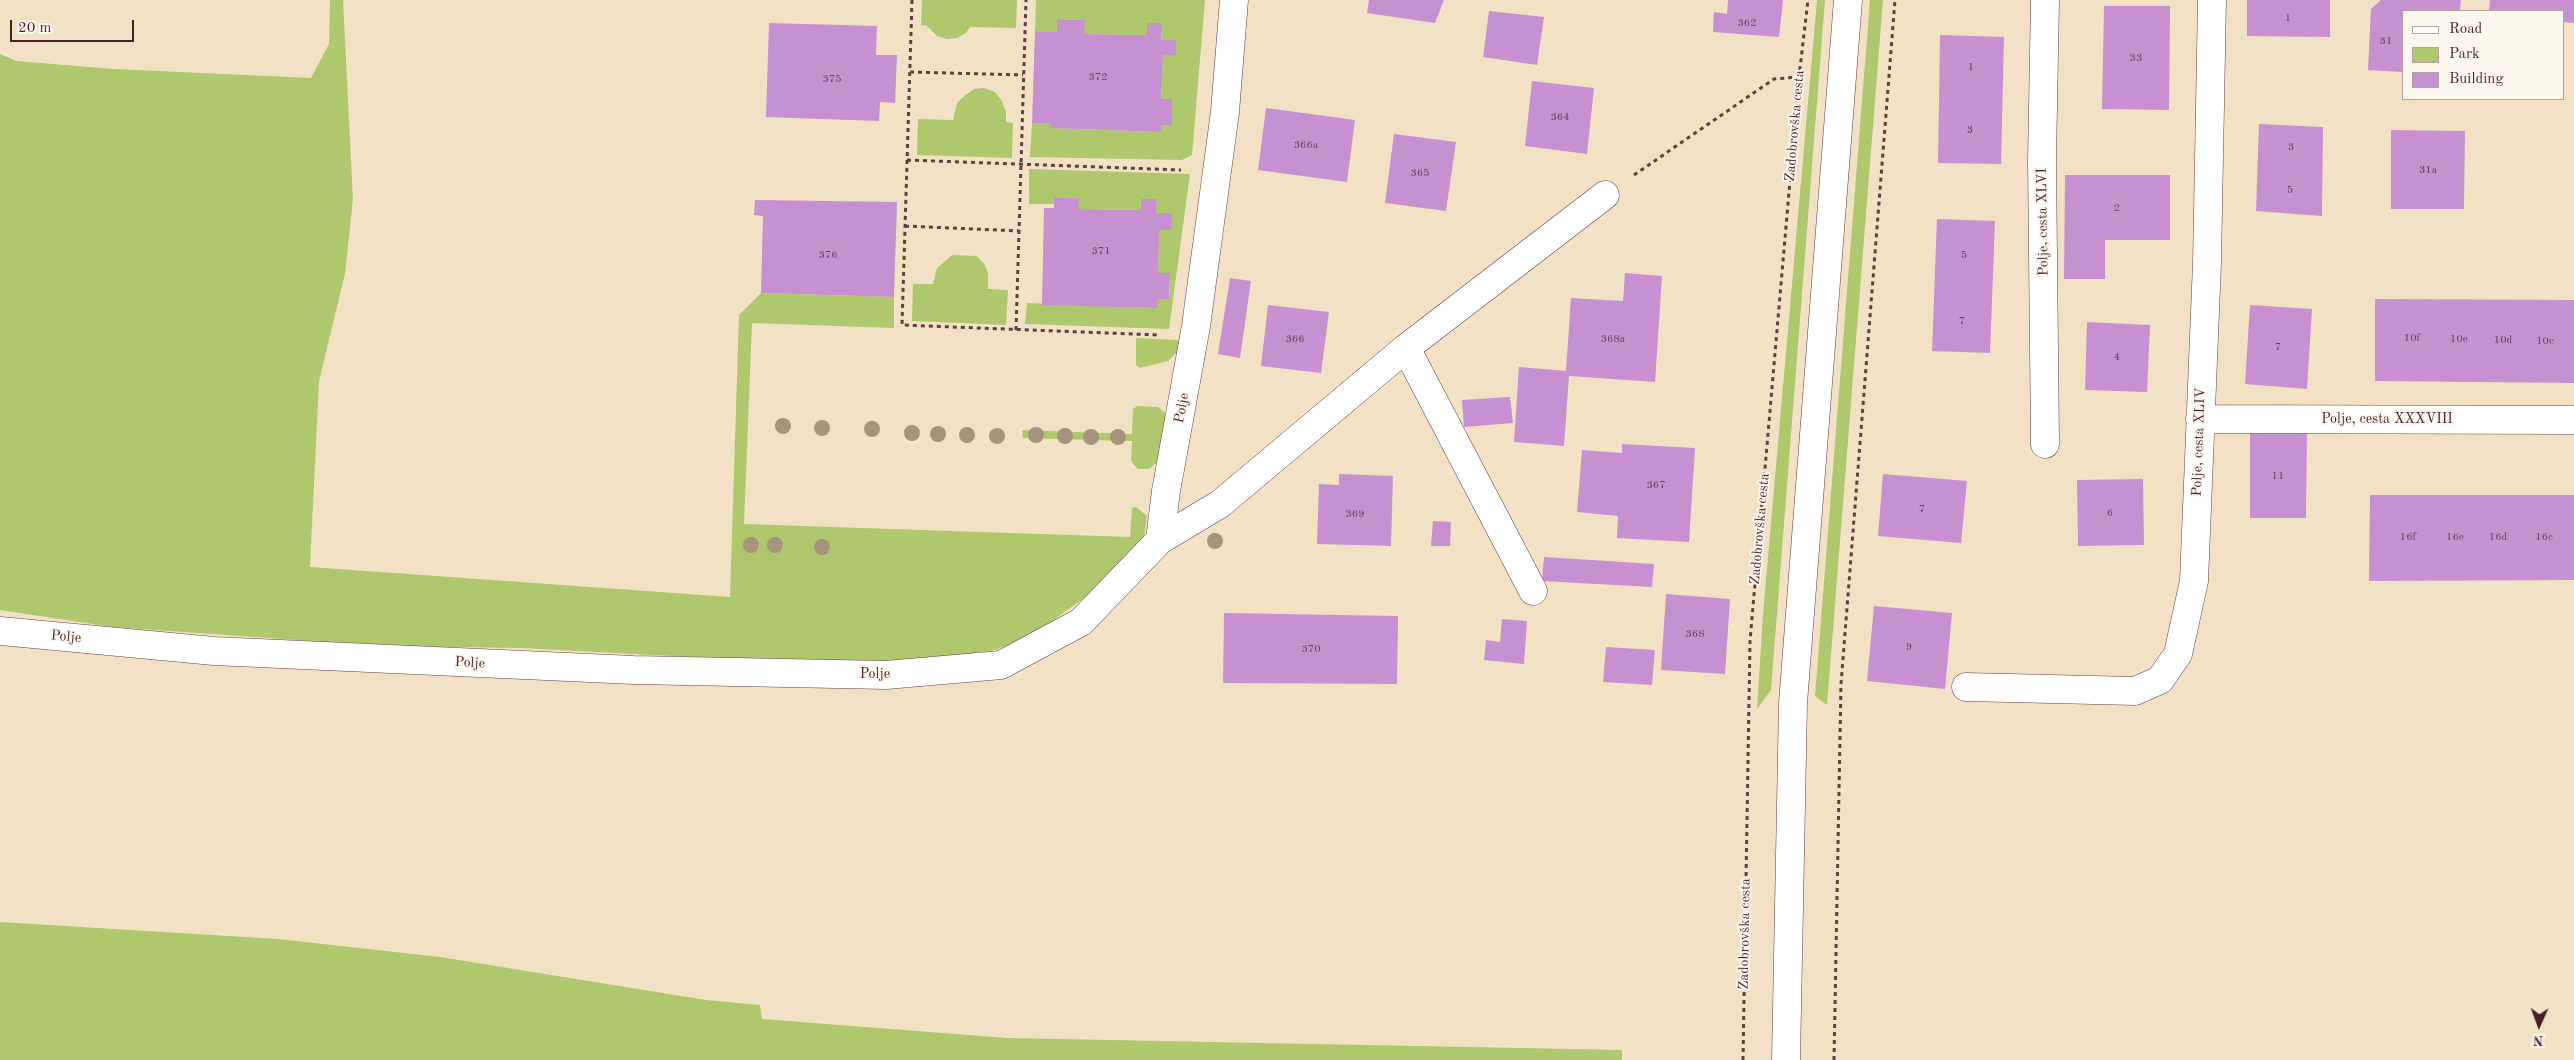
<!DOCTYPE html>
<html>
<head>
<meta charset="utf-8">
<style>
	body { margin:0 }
	#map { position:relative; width:2574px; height:1060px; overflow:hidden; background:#f3e1c5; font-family:"Old Standard TT",serif }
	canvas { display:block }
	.legend { position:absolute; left:2402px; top:10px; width:162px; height:90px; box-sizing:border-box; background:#fbf7ec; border:1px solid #b4a19f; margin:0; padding:6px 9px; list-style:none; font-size:15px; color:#4a1f2b }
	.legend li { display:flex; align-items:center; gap:10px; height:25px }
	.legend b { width:25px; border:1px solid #b4a19f }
	.north { position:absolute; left:2514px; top:1000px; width:50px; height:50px; -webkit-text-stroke:4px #fbf7ec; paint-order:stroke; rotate:182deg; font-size:14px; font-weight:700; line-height:20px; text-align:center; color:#4a1f2b }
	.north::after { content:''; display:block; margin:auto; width:18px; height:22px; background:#4a1f2b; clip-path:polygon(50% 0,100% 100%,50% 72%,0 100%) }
	.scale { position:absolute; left:10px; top:20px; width:124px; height:22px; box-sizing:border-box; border:2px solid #4a1f2b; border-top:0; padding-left:6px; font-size:15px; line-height:18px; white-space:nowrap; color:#4a1f2b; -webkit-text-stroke:4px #fbf7ec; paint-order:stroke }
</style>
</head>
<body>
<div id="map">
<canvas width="2574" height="1060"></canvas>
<ul class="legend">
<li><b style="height:6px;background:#fff"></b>Road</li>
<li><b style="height:14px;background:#afc86e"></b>Park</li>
<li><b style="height:14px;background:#c791d1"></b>Building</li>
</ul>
<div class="north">N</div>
<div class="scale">20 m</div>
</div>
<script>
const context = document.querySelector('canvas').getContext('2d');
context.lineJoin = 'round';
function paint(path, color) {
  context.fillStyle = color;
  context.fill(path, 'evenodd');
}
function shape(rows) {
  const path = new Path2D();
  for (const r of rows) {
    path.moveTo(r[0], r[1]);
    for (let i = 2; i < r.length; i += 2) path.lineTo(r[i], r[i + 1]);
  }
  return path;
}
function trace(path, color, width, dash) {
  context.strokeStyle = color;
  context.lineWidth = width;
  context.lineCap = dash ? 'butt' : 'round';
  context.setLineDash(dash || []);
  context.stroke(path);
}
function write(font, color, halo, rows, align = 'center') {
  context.font = font + ' "Old Standard TT",serif';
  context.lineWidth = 4;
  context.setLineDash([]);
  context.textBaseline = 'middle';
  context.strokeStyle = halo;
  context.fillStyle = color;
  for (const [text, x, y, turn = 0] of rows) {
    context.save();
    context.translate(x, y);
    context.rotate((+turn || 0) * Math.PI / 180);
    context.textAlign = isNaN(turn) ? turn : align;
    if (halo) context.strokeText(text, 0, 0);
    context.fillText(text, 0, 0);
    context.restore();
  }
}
paint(shape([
	[330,0,343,0,353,199,345,274,319,381,310,567,730,597,739,315,761,293,894,297,894,328,752,323,744,524,1130,537,1132,508,1136,507,1147,516,1144,537,1101,586,1031,636,995,650,940,658,878,662,727,659,521,648,383,646,112,627,0,610,0,54,16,61,114,69,311,78,329,44],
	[922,0,1017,0,1016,28,970,27,966,33,957,38,947,39,937,36,927,26,921,25],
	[1036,0,1205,0,1192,155,1182,160,1030,157,1032,123,1051,123,1051,128,1160,132,1161,125,1172,125,1172,100,1161,99,1163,55,1176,55,1176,40,1161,40,1162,23,1147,23,1147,35,1084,34,1084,20,1058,19,1057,32,1035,31],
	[1817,0,1825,0,1771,690,1757,709,1763,614],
	[1870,0,1883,0,1827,705,1815,696],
	[984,88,995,92,1001,100,1006,111,1006,122,1013,123,1012,158,917,155,918,119,953,120,957,103,964,96,974,89],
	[1029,169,1190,174,1169,329,1025,324,1027,303,1157,308,1157,299,1169,299,1170,274,1158,273,1159,230,1171,213,1156,213,1157,199,1141,199,1141,210,1078,209,1078,198,1054,197,1054,204,1029,204],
	[952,255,977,256,985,265,988,274,988,289,1008,290,1006,325,912,321,913,284,933,284,937,268],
	[1136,338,1180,340,1177,352,1168,361,1140,368,1136,365],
	[1137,406,1158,407,1167,415,1159,461,1149,469,1138,469,1134,465,1131,460,1132,441,1023,438,1022,430,1132,434,1133,409],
	[0,922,278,939,440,957,706,1000,760,1005,762,1019,1007,1038,1622,1050,1622,1060,0,1060]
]), '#afc86e');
paint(shape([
	[1369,0,1444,0,1435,23,1367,13],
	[1728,0,1783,0,1779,37,1713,32,1714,12,1727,14],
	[2247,0,2330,0,2330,37,2247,36],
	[2381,0,2461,0,2460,11,2403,11,2403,72,2368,70,2371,9],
	[2490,0,2574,0,2574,23,2563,22,2563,11,2489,11],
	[2104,6,2170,6,2169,110,2102,109],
	[1489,11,1544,17,1537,65,1483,57],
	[1057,19,1085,20,1084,34,1147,35,1147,23,1162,23,1161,40,1176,40,1176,55,1163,55,1161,99,1172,99,1172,125,1161,125,1161,132,1051,128,1051,123,1032,123,1035,31,1057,32],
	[769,23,877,26,876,55,897,55,895,103,880,102,879,121,766,117],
	[1940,35,2004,37,2001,164,1938,163],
	[1532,81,1594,88,1587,154,1525,146],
	[1266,108,1355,120,1347,182,1258,170],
	[2259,124,2323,127,2322,216,2256,211],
	[2391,130,2465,131,2464,209,2391,209],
	[1394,134,1456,142,1446,211,1385,203],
	[2065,175,2170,175,2170,240,2105,240,2105,279,2064,279],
	[1054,197,1079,198,1078,209,1141,210,1141,199,1157,199,1156,213,1172,213,1171,230,1159,230,1158,273,1170,273,1169,299,1157,299,1157,308,1042,305,1044,208,1054,208],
	[755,200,897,202,894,297,761,293,763,216,754,215],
	[1937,219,1995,221,1990,353,1932,351],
	[1625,273,1662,276,1655,382,1569,376,1564,446,1514,442,1519,367,1566,371,1571,298,1623,301],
	[1230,278,1251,281,1240,358,1218,354],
	[2375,299,2574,300,2574,383,2375,381],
	[1268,305,1329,312,1321,373,1261,366],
	[2250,305,2312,309,2307,389,2245,384],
	[2087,322,2150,325,2147,392,2085,390],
	[1510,397,1513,423,1464,427,1462,400],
	[2250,433,2307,433,2306,518,2250,518],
	[1622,444,1695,448,1689,542,1617,538,1618,516,1577,512,1582,450,1622,453],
	[1339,474,1393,476,1391,546,1317,544,1319,484,1339,485],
	[1883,474,1967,481,1961,543,1878,536],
	[2143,479,2144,545,2078,546,2077,480],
	[2370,495,2574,495,2574,580,2369,581],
	[1433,521,1451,522,1450,546,1431,546],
	[1544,557,1654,564,1652,587,1542,581],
	[1666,594,1730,599,1725,674,1661,670],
	[1874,606,1952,613,1945,689,1867,681],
	[1224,613,1398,616,1397,684,1223,683],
	[1502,619,1527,621,1524,664,1484,660,1486,640,1500,642],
	[1606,647,1655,650,1652,685,1603,682]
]), '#c791d1');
const minor = shape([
	[1406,348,1533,591],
	[2200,419,2574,420],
	[2045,444,2042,160,2045,0],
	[1160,540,1166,491,1196,326,1225,112,1234,0],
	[0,631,214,651,634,670,886,675,1001,665,1081,622,1160,540,1220,504,1406,348,1605,195],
	[1966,687,2135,691,2160,680,2178,654,2194,581,2207,263,2212,0]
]);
const major = shape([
	[1786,1060,1793,703,1848,0]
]);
trace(minor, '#633c42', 29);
trace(major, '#633c42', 29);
trace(shape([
	[912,0,902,325,1159,335],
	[910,72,1023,75],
	[907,160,1181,170],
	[1634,175,1774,79,1799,77],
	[905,226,1020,231],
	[1016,330,1026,0],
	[1743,1060,1750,641,1799,77,1808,0],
	[1834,1060,1841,684,1895,0]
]), '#633c42', 3, [4, 4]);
trace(minor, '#fff', 28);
trace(major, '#fff', 28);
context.fillStyle = '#a7927b';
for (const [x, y] of [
	[783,426],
	[822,428],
	[872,429],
	[912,433],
	[938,434],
	[967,435],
	[1036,435],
	[997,436],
	[1065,436],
	[1091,437],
	[1118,437],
	[1215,541],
	[751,545],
	[775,545],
	[822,547]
]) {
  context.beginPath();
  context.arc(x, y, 8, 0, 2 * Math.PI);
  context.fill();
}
write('11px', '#693c54', null, [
	["1",2288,18],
	["362",1747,23],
	["31",2386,41],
	["33",2136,58],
	["1",1971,67],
	["372",1098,77],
	["375",832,79],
	["364",1560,117],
	["3",1970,130],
	["366a",1306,145],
	["3",2291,147],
	["31a",2428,170],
	["365",1420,173],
	["5",2290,190],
	["2",2117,208],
	["371",1101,251],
	["376",828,255],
	["5",1964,255],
	["7",1962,321],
	["10f",2412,338],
	["366",1295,339],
	["368a",1613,339],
	["10e",2459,339],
	["10d",2503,340],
	["10c",2545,341],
	["7",2278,347],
	["4",2117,357],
	["11",2278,476],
	["367",1656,485],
	["7",1922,509],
	["6",2110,513],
	["369",1355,514],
	["16f",2408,537],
	["16e",2455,537],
	["16d",2498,537],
	["16c",2544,537],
	["368",1695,634],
	["9",1909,647],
	["370",1311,649]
]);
write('14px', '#4a1f2b', '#fbf7ec', [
	["Zadobrovška cesta",1795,126,-85],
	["Polje, cesta XLVI",2043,222,-91],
	["Polje",1182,408,-79],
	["Polje, cesta XXXVIII",2387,419],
	["Polje, cesta XLIV",2199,442,-88],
	["Zadobrovška cesta",1760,529,-85],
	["Polje",66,637,5],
	["Polje",470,663,3],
	["Polje",875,674],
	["Zadobrovška cesta",1745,934,-89]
]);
</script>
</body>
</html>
